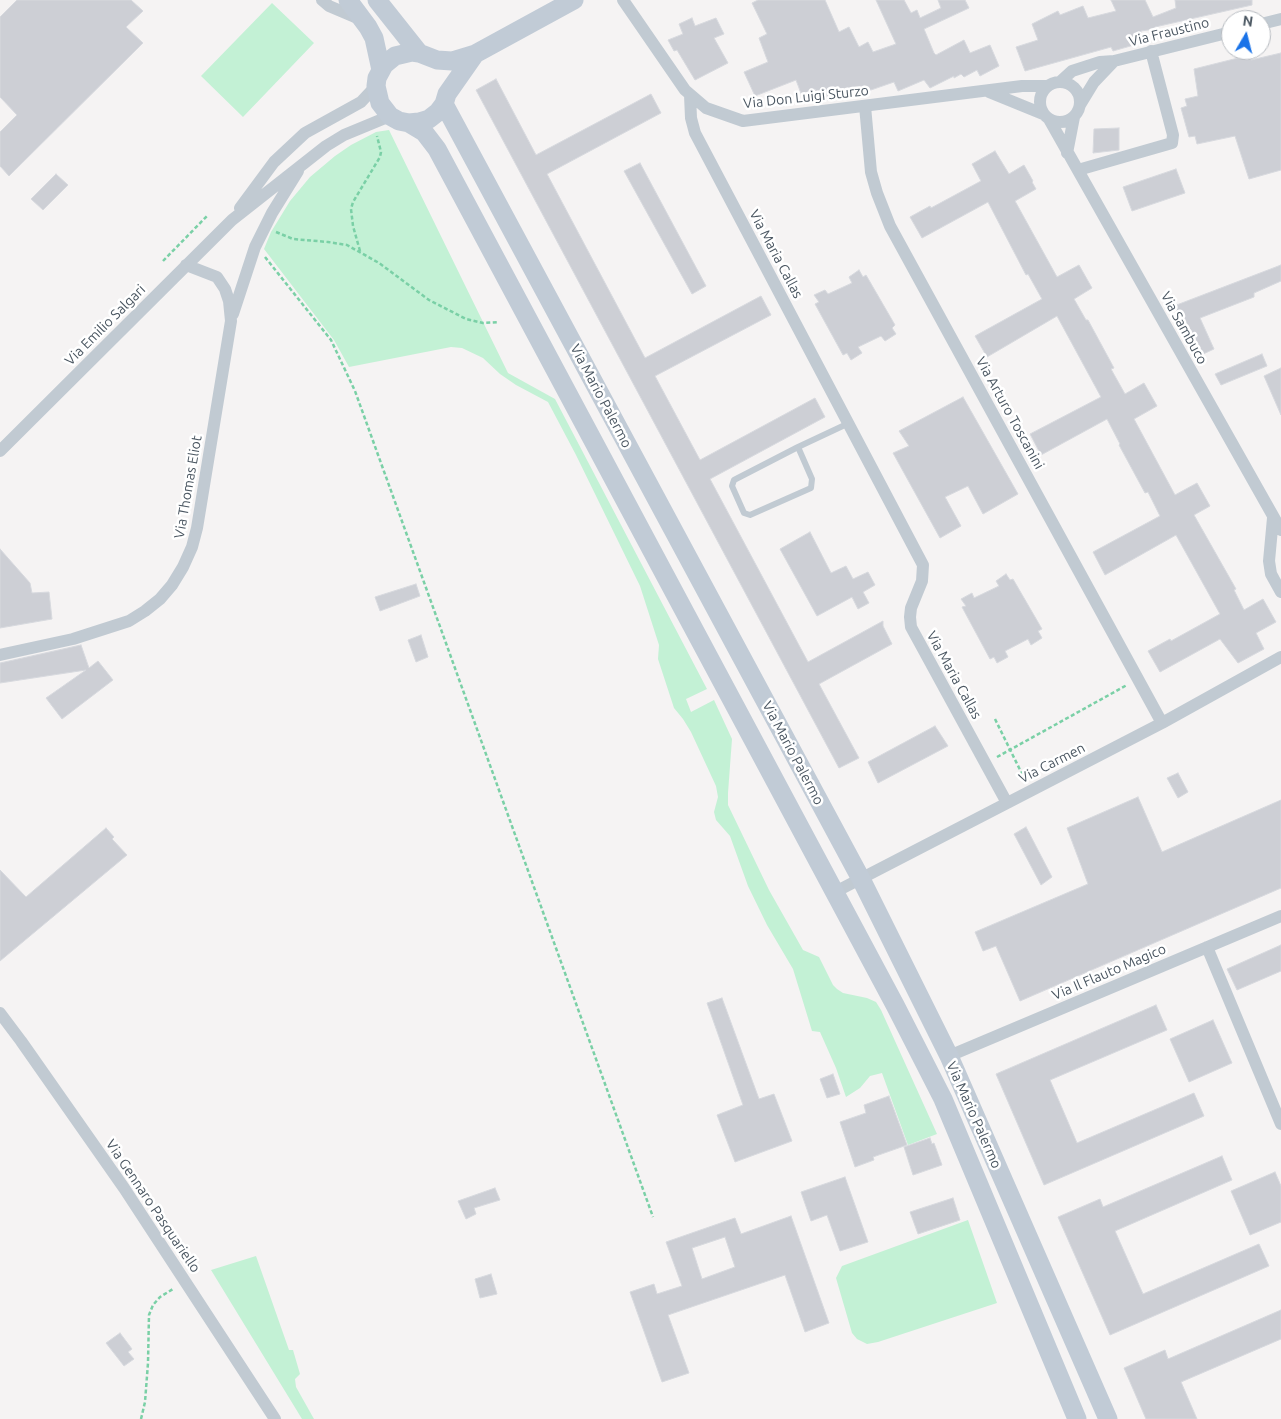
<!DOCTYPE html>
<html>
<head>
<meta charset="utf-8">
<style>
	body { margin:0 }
	#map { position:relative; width:1281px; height:1419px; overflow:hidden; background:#f5f3f3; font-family:Ubuntu,sans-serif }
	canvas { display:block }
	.north { position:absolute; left:1221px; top:10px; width:50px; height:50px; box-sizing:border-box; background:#fff; border:1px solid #b7bbc0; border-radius:50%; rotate:8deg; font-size:14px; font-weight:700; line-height:20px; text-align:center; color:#4a5661 }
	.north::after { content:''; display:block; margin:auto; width:18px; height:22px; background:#1a73e8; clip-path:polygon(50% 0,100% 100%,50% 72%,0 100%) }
</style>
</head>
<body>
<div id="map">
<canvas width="1281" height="1419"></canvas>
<div class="north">N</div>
</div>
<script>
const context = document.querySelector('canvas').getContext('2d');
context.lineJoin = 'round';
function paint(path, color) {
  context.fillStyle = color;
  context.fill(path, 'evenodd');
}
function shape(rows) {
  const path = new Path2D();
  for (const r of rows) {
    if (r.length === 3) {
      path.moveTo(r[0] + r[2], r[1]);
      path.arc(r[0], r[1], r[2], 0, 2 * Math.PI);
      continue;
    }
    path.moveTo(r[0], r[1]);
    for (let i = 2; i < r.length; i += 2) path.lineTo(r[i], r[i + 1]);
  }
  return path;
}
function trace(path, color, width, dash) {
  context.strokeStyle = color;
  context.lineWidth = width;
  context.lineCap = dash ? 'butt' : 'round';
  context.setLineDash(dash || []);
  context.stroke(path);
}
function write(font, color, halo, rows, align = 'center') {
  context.font = font + ' Ubuntu,sans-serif';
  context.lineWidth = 5;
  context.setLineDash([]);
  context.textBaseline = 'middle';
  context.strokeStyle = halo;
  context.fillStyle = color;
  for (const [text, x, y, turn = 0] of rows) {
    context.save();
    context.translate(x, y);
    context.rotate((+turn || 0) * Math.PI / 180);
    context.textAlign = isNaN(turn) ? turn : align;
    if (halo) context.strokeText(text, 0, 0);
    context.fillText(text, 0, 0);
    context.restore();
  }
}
paint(shape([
	[272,3,314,43,243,117,201,76],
	[389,130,508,373,555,399,707,689,686,699,691,712,714,700,732,739,728,793,728,805,769,890,803,950,819,957,833,985,837,989,843,993,867,998,876,1002,881,1010,937,1134,908,1145,882,1073,870,1076,860,1088,846,1097,836,1068,820,1032,812,1031,793,969,767,925,748,886,730,836,716,820,714,812,718,797,716,786,691,732,683,719,674,708,658,659,659,645,640,586,576,455,548,402,516,385,500,374,483,358,462,348,451,347,349,367,334,340,264,249,271,232,290,201,310,177,335,156,351,145,376,132],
	[968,1220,997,1303,878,1342,867,1344,857,1339,852,1333,836,1278,842,1266],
	[256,1256,289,1350,293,1350,300,1374,295,1379,296,1387,314,1419,302,1419,211,1270]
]), '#c3f1d5');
const building = shape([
	[17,0,131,0,143,11,126,27,143,43,9,176,0,166,0,132,17,115,0,97,0,17,17,0],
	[758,0,825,0,839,32,849,27,859,47,868,42,873,52,896,44,876,0,904,0,911,13,917,10,920,18,941,8,938,0,965,0,969,8,924,29,934,53,936,55,964,40,970,53,990,45,999,66,980,76,977,70,964,77,961,74,954,78,954,76,930,88,924,80,898,91,894,82,868,91,866,87,842,98,821,101,815,89,802,96,796,80,755,96,744,72,768,62,759,38,767,34,752,3,758,0],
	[1111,0,1145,0,1153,17,1176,8,1175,0,1252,0,1252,5,1155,27,1155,29,1141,31,1141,43,1113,51,1111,47,1025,71,1016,47,1038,40,1032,24,1058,11,1060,15,1083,6,1088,18,1116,11,1111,0],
	[692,18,695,26,716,18,724,34,714,38,728,63,695,80,677,50,674,51,668,40,683,34,679,24,692,18],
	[1281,53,1281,170,1249,179,1235,136,1197,144,1195,136,1189,137,1181,108,1187,106,1185,99,1198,96,1194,69,1250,55,1251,60,1281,53],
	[496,79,536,155,651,94,661,113,547,174,645,358,761,296,771,315,655,376,700,460,815,398,825,417,710,479,808,662,883,621,883,626,892,644,819,684,859,758,839,768,476,90,496,79],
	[1119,128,1119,150,1093,153,1094,129,1119,128],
	[995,151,1009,174,1024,165,1033,181,1032,182,1036,189,1015,201,1057,277,1079,265,1092,288,1074,299,1086,320,1088,320,1114,368,1111,369,1125,394,1144,383,1157,406,1134,419,1175,495,1197,483,1210,506,1194,515,1236,589,1234,590,1244,610,1263,599,1276,622,1256,633,1264,649,1238,663,1220,639,1160,672,1148,651,1170,639,1171,641,1220,614,1176,535,1105,575,1093,552,1160,516,1148,492,1145,493,1119,445,1120,444,1107,419,1041,455,1030,434,1101,397,1057,316,987,357,975,336,1042,299,1028,274,1026,275,988,202,922,238,910,217,930,206,931,208,981,181,972,164,995,151],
	[640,163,706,286,692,294,624,171,640,163],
	[1176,169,1185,193,1132,211,1123,187,1176,169],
	[56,174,68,185,43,210,31,199,56,174],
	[1281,265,1281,281,1254,293,1254,297,1200,318,1214,349,1201,355,1186,324,1184,325,1174,306,1281,265],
	[859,270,863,277,866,275,895,325,892,328,896,334,885,341,881,336,858,347,862,353,851,360,847,353,843,355,815,304,819,302,814,295,825,290,828,294,852,283,849,277,859,270],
	[1262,354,1267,366,1221,385,1215,374,1262,354],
	[1281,368,1281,415,1264,376,1281,368],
	[963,397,1018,494,983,514,968,486,945,497,961,526,940,538,893,453,909,446,899,431,963,397],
	[810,532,831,573,846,566,853,579,868,572,875,585,863,592,869,603,858,609,852,597,817,616,780,549,810,532],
	[0,549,30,583,32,593,49,592,52,619,0,628,0,549],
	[1006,574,1010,580,1013,579,1042,629,1038,631,1042,638,1031,645,1028,639,1005,651,1008,657,997,663,994,657,990,659,962,607,966,606,961,599,972,593,974,598,999,586,996,581,1006,574],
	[416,584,420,596,380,611,375,597,416,584],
	[421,635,428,657,416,662,408,640,421,635],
	[81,645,89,668,98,661,113,680,62,719,46,698,86,670,0,683,0,663,81,645],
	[935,726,948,746,878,783,868,762,935,726],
	[1178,773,1188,792,1178,798,1167,778,1178,773],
	[1138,797,1162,852,1281,800,1281,888,1020,1001,996,946,983,951,975,932,1088,884,1067,828,1138,797],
	[1026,827,1052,877,1041,885,1014,834,1026,827],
	[106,828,114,837,112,839,127,855,0,961,0,870,26,897,106,828],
	[1281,945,1281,971,1237,990,1227,969,1281,945],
	[722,998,759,1099,774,1094,792,1141,735,1162,717,1115,743,1105,707,1003,722,998],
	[1156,1005,1167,1030,1050,1080,1077,1143,1194,1093,1204,1116,1044,1185,996,1074,1156,1005],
	[1213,1020,1232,1063,1189,1082,1170,1039,1213,1020],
	[833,1074,840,1094,827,1098,820,1079,833,1074],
	[889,1096,907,1145,873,1157,874,1160,855,1167,840,1122,866,1113,864,1105,889,1096],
	[930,1138,932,1144,934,1143,942,1165,913,1175,904,1147,930,1138],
	[1222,1156,1232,1180,1115,1231,1143,1294,1259,1244,1269,1266,1110,1335,1058,1217,1100,1199,1103,1207,1222,1156],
	[1275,1172,1281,1186,1281,1222,1250,1235,1231,1191,1275,1172],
	[845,1177,868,1242,840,1251,827,1215,811,1221,801,1192,845,1177],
	[495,1188,500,1200,474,1208,476,1214,466,1219,458,1201,495,1188],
	[953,1198,960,1220,918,1234,910,1212,953,1198],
	[791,1216,829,1323,805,1332,785,1275,668,1315,689,1373,662,1382,630,1292,654,1284,657,1294,682,1286,666,1242,735,1218,741,1234,791,1216],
	[725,1237,735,1267,702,1279,692,1248,725,1237],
	[491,1274,497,1294,480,1298,475,1279,491,1274],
	[1281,1310,1281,1339,1181,1382,1197,1419,1146,1419,1124,1368,1165,1350,1168,1359,1281,1310],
	[120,1333,132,1349,128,1352,134,1359,124,1366,106,1343,120,1333]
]);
paint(building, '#cdcfd5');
trace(building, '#d7d9de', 1);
trace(shape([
	[276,232,293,239,328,242,347,245,379,263,429,300,466,319,483,323,499,322],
	[360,251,353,226,351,209,353,202,380,157,381,152,377,136],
	[265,257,331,340,355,391,653,1217],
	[163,261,207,216],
	[995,719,1025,780],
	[997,757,1127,685],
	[141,1419,145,1402,148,1363,149,1315,153,1305,160,1297,173,1289]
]), '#7ad0a6', 2.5, [4, 2.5]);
trace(shape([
	[798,447,812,479,811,488,750,515,744,513,732,486,734,480,798,447,847,424]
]), '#c1cad2', 6);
trace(shape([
	[322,0,329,6,362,20],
	[623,0,685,90,706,108,743,121,1022,86,1048,86],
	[1261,24,1281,19],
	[1060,102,20],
	[1060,82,1072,71,1100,62,1114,61,1231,32],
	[989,92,1043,114],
	[690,95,691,118,695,133,923,565,922,581,911,608,910,617,911,627,1007,803],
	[1080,105,1094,82,1114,61],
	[865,106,871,172,877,193,890,226,1162,723],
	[1049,119,1281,530],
	[1067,153,1074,117],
	[1078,170,1172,143,1173,135,1151,51],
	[240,208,274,162,305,133,361,102,376,86],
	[233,314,255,247,272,213,298,171],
	[0,451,232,220,326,146,344,135,390,116],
	[1273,518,1269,561,1271,574,1281,592],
	[0,655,73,639,129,621,145,611,160,599,172,585,183,567,192,547,197,528,231,321,229,301,225,289,217,277,186,265],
	[835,892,1162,723,1281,657],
	[1207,947,1281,1124],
	[0,1013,21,1041,124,1188,275,1419],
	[949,1056,1281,916]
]), '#c1cad2', 12);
trace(shape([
	[348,0,368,27,374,38,381,70],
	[377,0,419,53],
	[475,54,447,94,444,104,438,112,429,119,419,122,409,123,399,121,390,116,380,103,376,86,377,78,384,65,395,56,412,52,419,53,437,60,452,61,475,54,574,0],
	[444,104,861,879,949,1056,1108,1419],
	[409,123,424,132,437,149,895,1005,943,1099,1077,1419]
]), '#c1cbd6', 19);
write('14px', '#4a5661', '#fff', [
	["Via Fraustino",1169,32,-14],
	["Via Don Luigi Sturzo",806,97,-6],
	["Via Maria Callas",776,254,62],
	["Via Emilio Salgari",105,325,-45],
	["Via Sambuco",1184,328,61],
	["Via Mario Palermo",601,396,62],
	["Via Arturo Toscanini",1010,413,61],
	["Via Thomas Eliot",188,487,-80],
	["Via Maria Callas",954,675,61],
	["Via Mario Palermo",793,753,62],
	["Via Carmen",1052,763,-27],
	["Via Il Flauto Magico",1109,972,-23],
	["Via Mario Palermo",974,1115,66],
	["Via Gennaro Pasquariello",153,1206,56]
]);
</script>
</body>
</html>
